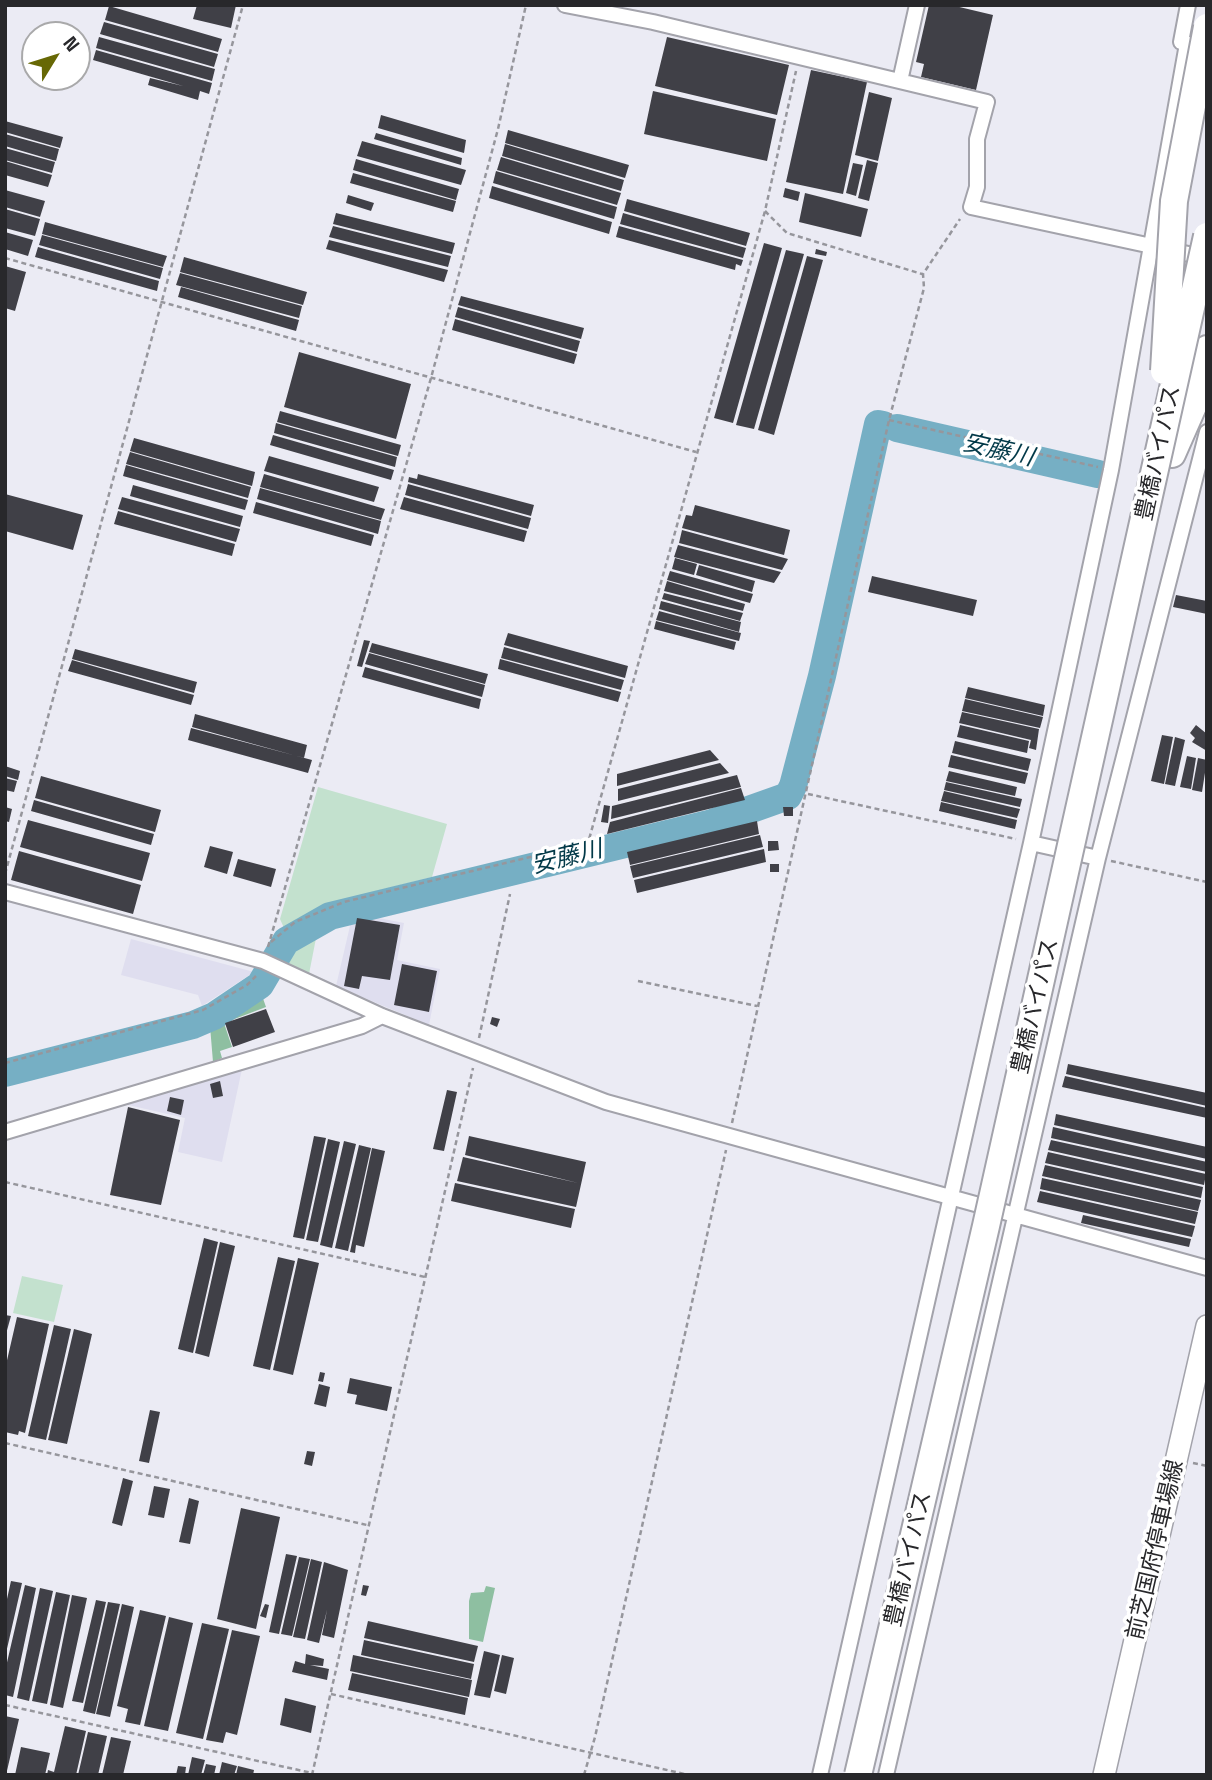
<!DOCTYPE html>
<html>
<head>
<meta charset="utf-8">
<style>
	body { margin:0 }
	#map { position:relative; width:1212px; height:1780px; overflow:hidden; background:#ebebf4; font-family:"Space Grotesk",sans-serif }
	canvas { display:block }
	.frame { position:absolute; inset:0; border:7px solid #28282b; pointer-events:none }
	.north { position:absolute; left:21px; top:21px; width:70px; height:70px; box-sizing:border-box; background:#fff; border:2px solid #a9a9aa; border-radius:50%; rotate:52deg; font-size:19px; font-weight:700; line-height:28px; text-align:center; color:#28282b }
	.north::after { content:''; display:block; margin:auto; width:24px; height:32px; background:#676805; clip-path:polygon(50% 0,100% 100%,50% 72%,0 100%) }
</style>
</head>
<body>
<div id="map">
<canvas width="1212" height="1780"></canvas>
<div class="frame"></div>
<div class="north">N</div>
</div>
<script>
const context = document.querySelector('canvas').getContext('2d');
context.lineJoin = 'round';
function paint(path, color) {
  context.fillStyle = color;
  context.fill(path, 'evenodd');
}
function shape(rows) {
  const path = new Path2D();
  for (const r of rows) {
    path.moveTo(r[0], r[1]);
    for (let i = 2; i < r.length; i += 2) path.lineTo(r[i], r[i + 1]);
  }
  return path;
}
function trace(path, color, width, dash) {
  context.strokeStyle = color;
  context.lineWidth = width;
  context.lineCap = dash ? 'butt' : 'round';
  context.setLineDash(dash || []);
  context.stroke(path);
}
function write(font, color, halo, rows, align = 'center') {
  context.font = font + ' "Space Grotesk","Noto Sans JP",sans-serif';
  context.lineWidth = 7;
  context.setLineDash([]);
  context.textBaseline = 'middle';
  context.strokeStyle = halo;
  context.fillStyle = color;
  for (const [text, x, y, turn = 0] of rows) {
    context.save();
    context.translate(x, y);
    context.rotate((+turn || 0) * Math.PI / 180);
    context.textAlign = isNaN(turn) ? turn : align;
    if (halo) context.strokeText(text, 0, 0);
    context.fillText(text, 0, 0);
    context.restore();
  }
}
paint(shape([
	[353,913,404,923,397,960,440,969,429,1025,336,986],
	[131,939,254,972,202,1006,198,995,121,975],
	[242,1069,222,1162,178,1152,185,1118,124,1104]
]), '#dfdeef');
paint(shape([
	[318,787,447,824,432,877,349,898,313,912,284,928,280,919],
	[318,928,309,974,278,960,287,947],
	[22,1276,63,1285,54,1322,13,1313]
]), '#c3e1ce');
paint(shape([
	[260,990,266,1007,224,1023,232,1047,220,1051,222,1058,213,1062,210,1026],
	[486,1586,495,1588,483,1642,469,1639,469,1601,471,1593,484,1592]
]), '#8ebfa1');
trace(shape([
	[897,428,1098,474],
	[5,1073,193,1025,214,1016,260,985,286,941,330,916,712,823,788,796,793,786,822,676,878,424,883,425]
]), '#76afc4', 28);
paint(shape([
	[197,5,236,5,231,28,193,19],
	[929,5,951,5,993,15,976,90,921,77,924,64,916,62],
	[109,6,222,39,218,52,105,20],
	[104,22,218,54,214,67,100,34],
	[99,37,215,69,212,81,96,48],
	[667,37,789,65,777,115,655,86],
	[96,50,212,83,209,94,200,91,198,100,148,85,150,78,183,86,93,60],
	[811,70,867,82,843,194,786,182],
	[653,91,776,119,767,161,644,134],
	[869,92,892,98,878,161,855,155],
	[381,115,466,140,464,153,378,128],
	[5,121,63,137,60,148,5,132],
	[508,130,629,165,625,178,505,143],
	[376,133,462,158,461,165,374,139],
	[5,134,59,149,56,161,5,146],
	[362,141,466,170,461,185,357,156],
	[505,144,624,180,621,191,502,156],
	[5,148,55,162,52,173,5,160],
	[501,157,621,193,617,205,497,170],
	[356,159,459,189,456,200,353,170],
	[867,160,878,163,869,201,858,198],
	[5,161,52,175,48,187,5,175],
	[853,163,863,165,856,196,846,193],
	[496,171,617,207,614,219,493,183],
	[353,173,456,201,453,212,350,183],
	[492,186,612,222,609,234,489,198],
	[785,188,800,192,798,201,783,197],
	[5,190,45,201,40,217,5,207],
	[805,193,868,209,861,237,799,222],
	[348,195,374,203,371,211,346,203],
	[627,199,750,233,746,246,624,211],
	[5,209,40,219,35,236,5,228],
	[336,213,455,243,452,254,333,224],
	[623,213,746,248,743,258,620,224],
	[45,222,167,256,163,267,42,234],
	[333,226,451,256,448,267,329,237],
	[619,226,743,260,741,266,736,264,735,270,616,237],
	[5,232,33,240,28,256,5,249],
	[42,235,163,268,160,279,39,245],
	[329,240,448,270,444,282,326,249],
	[764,243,782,248,733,423,714,418],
	[38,247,159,281,157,291,35,257],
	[816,249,827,252,826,256,815,254],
	[786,250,804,254,754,429,736,425],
	[807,256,823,260,774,435,758,430],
	[184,257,307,292,303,305,180,272],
	[5,266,26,272,15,311,5,308],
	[180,273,302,306,299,318,176,285],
	[181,287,299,320,296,331,178,297],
	[461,296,584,328,581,339,458,305],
	[458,307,580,341,577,352,455,317],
	[455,319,577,354,574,364,452,330],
	[299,352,411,384,396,439,284,407],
	[280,411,401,445,398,456,277,422],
	[276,423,397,457,395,467,274,433],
	[273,435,394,470,391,480,270,445],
	[134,438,255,472,252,486,130,451],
	[130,452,251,487,248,498,126,464],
	[269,456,379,487,374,502,264,471],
	[126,465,248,500,245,510,123,476],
	[264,474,385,509,381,520,260,487],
	[418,474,534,505,531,516,408,482,409,477,417,479],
	[408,484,531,518,528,529,405,495],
	[133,485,243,516,240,527,130,496],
	[260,488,381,521,378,534,257,499],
	[5,494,83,515,73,550,5,531],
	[122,497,240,529,236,542,118,509],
	[404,497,527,531,524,542,400,509],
	[256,502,374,535,371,546,253,513],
	[695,505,790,530,784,555,682,528,686,515,692,516],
	[118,511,235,544,232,556,114,524],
	[682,530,788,559,782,570,679,543],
	[678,545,781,572,774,583,674,557],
	[675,558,697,564,694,575,672,569],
	[699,565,755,581,752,592,696,575],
	[670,571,753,594,750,603,667,580],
	[872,576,977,600,973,616,868,592],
	[667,581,745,604,743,611,664,591],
	[664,593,743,613,740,621,662,599],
	[1176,595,1207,601,1207,614,1173,607],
	[661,601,741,622,739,632,659,609],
	[659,611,741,633,739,641,656,620],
	[656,621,736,642,734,650,654,629],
	[508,633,628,666,625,678,504,645],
	[364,640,370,641,362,667,357,666],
	[372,643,488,674,485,684,369,652],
	[504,647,624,680,621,690,501,658],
	[75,649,197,682,194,693,72,659],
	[369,653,485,685,482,697,365,664],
	[500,659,621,692,618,702,498,669],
	[72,660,194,695,191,705,68,671],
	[365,667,481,699,479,709,362,677],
	[968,687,1045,705,1043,716,965,698],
	[965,699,1043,717,1040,728,962,711],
	[962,712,1039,729,1036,750,1029,748,1031,740,959,723],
	[195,714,307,745,304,758,192,727],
	[960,725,1029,741,1027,753,957,737],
	[1196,725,1207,734,1207,751,1192,742,1195,738,1190,733],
	[191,728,312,760,308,773,188,740],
	[1162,735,1173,737,1164,784,1151,781],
	[1175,737,1185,740,1175,786,1165,784],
	[955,741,1031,759,1028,771,952,753],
	[710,750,719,760,617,786,617,774],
	[951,755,1028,773,1025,784,948,767],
	[1187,756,1196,758,1191,789,1180,787],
	[1198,758,1207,760,1202,792,1192,790],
	[720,763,729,773,618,801,618,789],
	[5,766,20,771,18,780,5,776],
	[949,771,1017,787,1015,796,946,781],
	[737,775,741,787,611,819,612,806],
	[41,776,161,810,155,832,35,798],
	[5,778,17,781,14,792,5,790],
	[946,782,1022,799,1020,807,944,790],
	[741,788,745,800,607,834,610,822],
	[944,791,1020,809,1017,818,941,801],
	[34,800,154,834,151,845,31,811],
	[941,802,1017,820,1015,829,939,811],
	[604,805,610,806,608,823,601,822],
	[5,807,12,809,9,822,5,821],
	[783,807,793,807,793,816,784,816],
	[28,820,150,853,142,881,20,847],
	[757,821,759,834,630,865,627,852],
	[760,835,763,847,633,878,630,866],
	[768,841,778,841,779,850,768,851],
	[210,846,233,852,227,874,204,867],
	[764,849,766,862,637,893,634,880],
	[19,851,141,885,133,914,11,880],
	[238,859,276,869,271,887,233,876],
	[770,864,779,864,779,872,770,872],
	[357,918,400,925,390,980,362,976,359,989,344,986],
	[402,964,437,971,429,1012,394,1005],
	[266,1009,275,1032,233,1047,225,1023],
	[492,1017,500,1019,497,1027,490,1024],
	[1068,1064,1207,1093,1207,1106,1066,1074],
	[1065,1076,1207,1108,1207,1118,1062,1087],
	[220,1081,223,1096,213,1098,210,1084],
	[447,1090,457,1092,444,1151,433,1149],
	[170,1097,184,1100,181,1115,167,1111],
	[128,1107,180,1120,161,1205,110,1195],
	[1056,1114,1207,1147,1207,1159,1054,1125],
	[1053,1127,1207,1162,1207,1172,1051,1138],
	[314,1136,326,1138,304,1239,293,1237],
	[469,1136,586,1162,576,1207,457,1181,463,1157,578,1183,465,1155],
	[328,1139,340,1142,318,1242,306,1240],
	[1051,1140,1206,1174,1204,1185,1048,1150],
	[344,1141,356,1144,332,1248,320,1245],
	[359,1145,371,1148,348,1251,335,1248],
	[372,1148,385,1151,364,1247,356,1245,355,1253,350,1252],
	[1048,1152,1203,1187,1201,1198,1045,1163],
	[1045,1165,1201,1200,1198,1211,1042,1176],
	[1042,1178,1198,1212,1195,1224,1040,1189],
	[455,1183,575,1209,571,1228,451,1201],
	[1040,1191,1195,1226,1192,1237,1037,1202],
	[1083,1215,1191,1239,1189,1247,1081,1223],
	[204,1238,218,1242,193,1353,178,1349],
	[220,1242,235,1246,209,1357,195,1353],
	[278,1257,295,1261,270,1370,253,1366],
	[298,1258,319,1263,293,1375,273,1370],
	[5,1315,11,1316,6,1334,5,1334],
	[17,1317,49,1324,25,1433,19,1431,18,1435,5,1432,5,1369],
	[54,1325,71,1329,46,1440,28,1436],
	[74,1329,92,1334,67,1444,48,1440],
	[320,1372,325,1373,323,1382,318,1381],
	[350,1378,392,1387,387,1411,355,1404,357,1395,347,1393],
	[319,1384,330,1387,326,1407,314,1404],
	[150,1410,160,1412,149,1463,139,1461],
	[307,1451,315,1452,312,1466,304,1464],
	[123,1478,133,1481,122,1526,112,1523],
	[154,1486,170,1489,164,1518,148,1515],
	[189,1498,199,1501,190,1544,179,1542],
	[241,1508,280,1517,256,1629,217,1619],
	[286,1554,297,1556,279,1634,269,1632],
	[299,1557,310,1559,292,1636,281,1634],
	[311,1559,322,1562,305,1639,293,1637],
	[324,1562,348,1570,334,1638,322,1635,327,1610,319,1643,307,1640],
	[11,1581,22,1583,6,1653,5,1608],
	[25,1585,36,1588,13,1697,5,1695,5,1671],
	[363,1585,369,1586,366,1596,361,1595],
	[40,1588,53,1591,29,1701,17,1698],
	[56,1592,70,1595,47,1704,32,1701],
	[72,1595,87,1598,63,1708,50,1705],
	[96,1600,106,1602,83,1703,72,1701],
	[108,1602,120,1604,95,1714,83,1711],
	[122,1604,134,1607,110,1717,96,1714],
	[265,1604,269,1605,266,1618,260,1616],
	[140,1610,166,1616,140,1725,125,1722,128,1709,117,1706],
	[169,1617,193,1623,168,1731,144,1726],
	[368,1621,478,1646,474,1662,364,1638],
	[202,1623,229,1629,203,1739,176,1733],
	[232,1630,260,1636,237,1735,226,1732,223,1743,206,1740],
	[364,1640,474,1664,471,1679,361,1655],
	[484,1651,500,1655,490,1698,474,1695],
	[306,1654,324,1659,323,1666,310,1665,329,1669,327,1680,292,1672,295,1661,305,1664],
	[353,1655,472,1680,469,1697,350,1671],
	[502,1655,514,1658,506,1694,494,1691],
	[352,1673,468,1698,465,1715,348,1690],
	[285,1698,316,1706,311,1733,280,1725],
	[5,1716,19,1719,6,1775,5,1775],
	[65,1726,86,1731,76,1775,47,1775,48,1770,54,1772],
	[88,1732,107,1736,98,1775,78,1775],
	[111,1737,131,1741,123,1775,102,1775],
	[21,1747,50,1753,45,1775,15,1775],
	[192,1757,205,1760,201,1775,188,1775],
	[222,1762,237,1766,234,1775,219,1775],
	[206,1764,216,1766,214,1775,203,1775],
	[178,1766,186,1767,185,1775,176,1775],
	[238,1766,254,1770,253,1775,236,1775]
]), '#404047');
const street = shape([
	[565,5,653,22,987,102,977,139,977,187,971,207,1207,258],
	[1188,5,1181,42,1192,45],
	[900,81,917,5],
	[1031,843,1098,858],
	[5,892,263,961,382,1016,606,1102,1207,1268],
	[5,1132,362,1026,382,1016],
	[820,1775,1031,843,1111,470,1187,44],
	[886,1775,1098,858,1207,432]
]);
const secondary = shape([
	[1104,1775,1207,1326]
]);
const highway = shape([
	[1172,454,1194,404,1207,349]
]);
trace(street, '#a3a3ab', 18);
trace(secondary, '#a3a3ab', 24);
trace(highway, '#a3a3ab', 30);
trace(shape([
	[765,211,787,233,922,274],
	[5,258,696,452],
	[889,420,1098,467],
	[808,794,1016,839],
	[1111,861,1207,882],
	[5,874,243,5],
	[271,942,295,922,344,902,588,843,765,211,796,71],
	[268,947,431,378,498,129,526,5],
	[638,981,757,1006],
	[479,1038,510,894],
	[5,1063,203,1010,247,985,256,976],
	[732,1123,889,420,924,288,923,274,960,219],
	[5,1182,425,1277],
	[5,1443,367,1525],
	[1193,1463,1207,1466],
	[331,1694,689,1775],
	[5,1705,312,1773],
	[312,1775,473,1068],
	[584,1775,595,1737,726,1150]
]), '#96969c', 2.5, [5, 3.5]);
trace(street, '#fff', 14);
trace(secondary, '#fff', 21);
trace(highway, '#fff', 26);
const highwayBridge = shape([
	[1164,371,1174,201,1207,27],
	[858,1775,986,1226,1207,236]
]);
trace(highwayBridge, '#a3a3ab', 30, []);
trace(highwayBridge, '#fff', 26);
write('23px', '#28282b', '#fff', [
	["豊橋バイパス",1159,453,-78],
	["豊橋バイパス",1036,1006,-77],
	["前芝国府停車場線",1156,1550,-77],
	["豊橋バイパス",909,1559,-77]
]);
write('italic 24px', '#023948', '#fff', [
	["安藤川",998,451,13],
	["安藤川",567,858,-14]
]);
</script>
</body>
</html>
